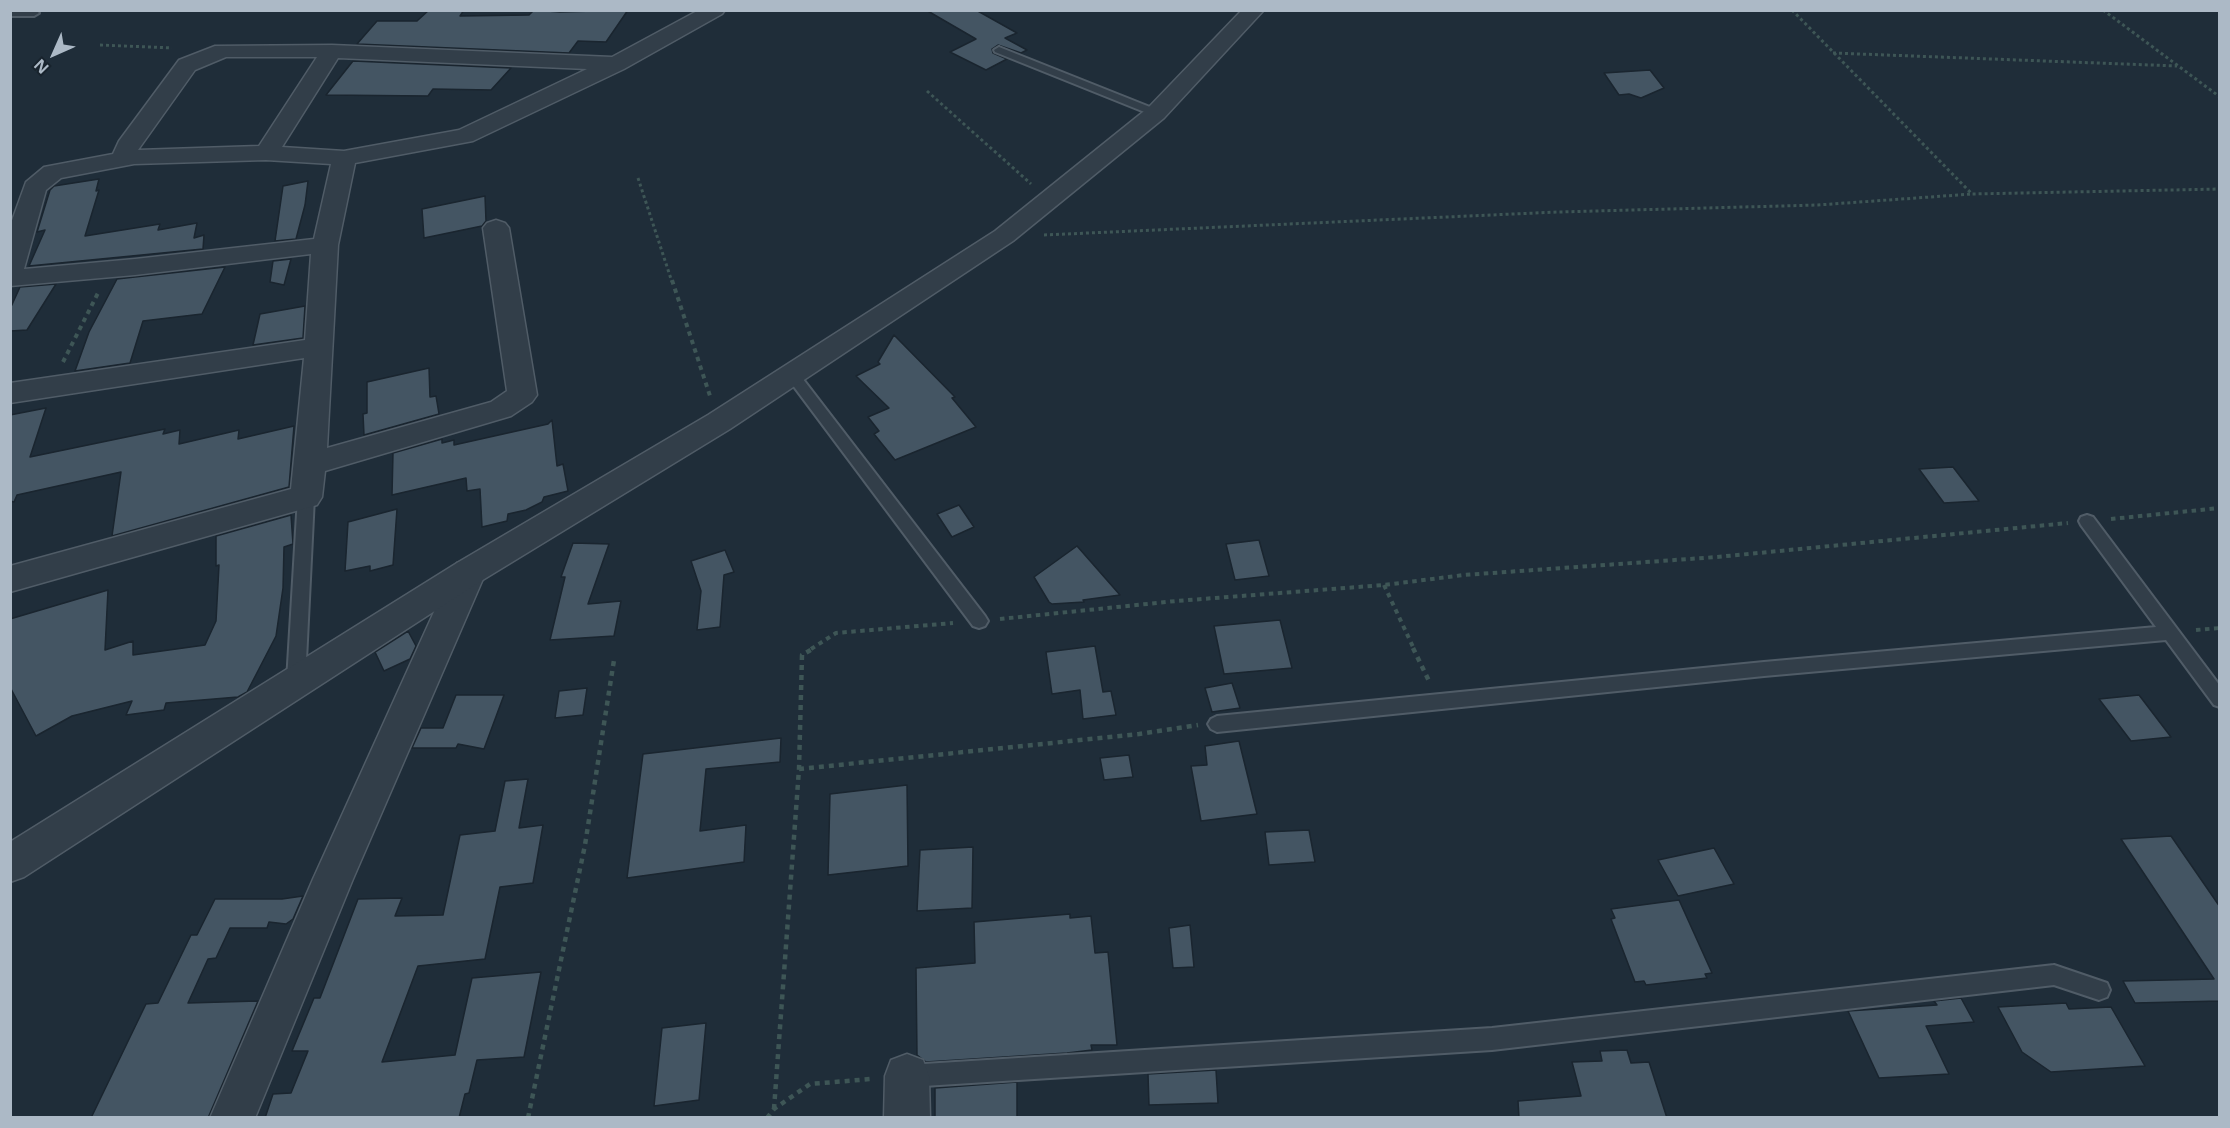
<!DOCTYPE html>
<html>
<head>
<meta charset="utf-8">
<style>
	body { margin:0 }
	#map { position:relative; width:2230px; height:1128px; overflow:hidden; background:#1f2d39; font-family:"Noto Sans",sans-serif }
	canvas { display:block }
	.frame { position:absolute; inset:0; border:12px solid #acb9c6; pointer-events:none }
	.north { position:absolute; left:24px; top:24px; width:60px; height:60px; -webkit-text-stroke:4px #18232d; paint-order:stroke; rotate:225deg; font-size:16px; font-weight:700; line-height:24px; text-align:center; color:#acb9c6 }
	.north::after { content:''; display:block; margin:auto; width:21px; height:27px; background:#acb9c6; clip-path:polygon(50% 0,100% 100%,50% 72%,0 100%) }
</style>
</head>
<body>
<div id="map">
<canvas width="2230" height="1128"></canvas>
<div class="frame"></div>
<div class="north">N</div>
</div>
<script>
const context = document.querySelector('canvas').getContext('2d');
context.lineJoin = 'round';
function paint(path, color) {
  context.fillStyle = color;
  context.fill(path, 'evenodd');
}
function shape(rows) {
  const path = new Path2D();
  for (const r of rows) {
    path.moveTo(r[0], r[1]);
    for (let i = 2; i < r.length; i += 2) path.lineTo(r[i], r[i + 1]);
  }
  return path;
}
function trace(path, color, width, dash) {
  context.strokeStyle = color;
  context.lineWidth = width;
  context.lineCap = dash ? 'butt' : 'round';
  context.setLineDash(dash || []);
  context.stroke(path);
}
const building = shape([
	[429,10,464,10,460,16,529,15,534,10,560,12,628,10,606,42,578,41,569,53,357,44,377,21,417,21,429,10],
	[926,10,976,10,1017,33,1005,38,1027,50,1021,53,998,45,992,49,993,53,1007,59,986,70,950,52,976,39,926,10],
	[353,61,511,68,491,90,433,89,428,96,326,95,353,61],
	[1650,70,1664,88,1641,98,1629,94,1619,95,1604,73,1650,70],
	[99,179,96,191,99,190,85,236,160,224,158,230,197,223,194,238,204,235,203,249,29,266,45,230,37,232,50,190,54,186,99,179],
	[308,181,305,205,296,239,275,241,283,186,308,181],
	[485,196,486,221,482,226,424,238,422,209,485,196],
	[291,259,284,285,270,282,273,261,291,259],
	[225,267,202,314,143,321,130,363,75,371,89,332,117,279,225,267],
	[56,284,27,330,10,331,10,309,20,287,56,284],
	[305,306,303,338,253,345,260,314,305,306],
	[894,335,955,397,952,398,976,427,895,460,874,434,879,431,868,417,889,408,856,376,880,364,878,362,894,335],
	[429,368,430,397,436,396,439,414,364,435,363,414,367,413,367,382,429,368],
	[46,408,30,457,165,429,163,434,180,430,179,444,239,430,238,439,294,426,289,487,112,536,121,472,17,495,14,502,10,501,10,415,46,408],
	[552,420,557,466,563,464,568,491,544,497,542,502,526,510,508,514,507,521,482,527,480,489,467,491,466,478,392,495,393,453,442,439,442,443,454,440,454,445,548,424,552,420],
	[1953,467,1979,501,1944,503,1919,469,1953,467],
	[959,505,974,527,952,537,937,514,959,505],
	[397,509,393,565,370,571,370,566,345,571,348,522,397,509],
	[291,515,293,544,284,547,283,588,276,636,247,692,238,697,166,703,164,710,126,715,132,701,72,716,36,736,10,687,10,619,108,590,105,650,133,641,133,655,205,645,216,621,219,565,216,566,216,536,291,515],
	[1259,540,1269,576,1235,580,1226,544,1259,540],
	[573,543,609,544,588,604,621,601,614,636,550,640,565,577,561,577,573,543],
	[1077,546,1120,595,1083,600,1084,602,1052,604,1049,602,1034,577,1077,546],
	[725,550,734,572,724,575,720,627,697,630,701,591,691,561,725,550],
	[1280,620,1292,668,1224,674,1214,626,1280,620],
	[408,631,416,646,410,659,384,671,375,652,408,631],
	[1095,646,1103,692,1111,691,1116,715,1083,719,1080,690,1052,694,1046,652,1095,646],
	[1232,683,1240,708,1212,712,1205,688,1232,683],
	[587,688,583,715,555,718,559,691,587,688],
	[456,695,504,695,484,749,458,744,456,748,412,748,421,728,443,728,456,695],
	[2139,695,2171,737,2131,741,2099,699,2139,695],
	[781,738,780,762,706,769,700,831,746,825,744,862,627,878,643,754,781,738],
	[1239,741,1257,814,1201,821,1191,766,1207,765,1205,746,1239,741],
	[1129,755,1133,777,1104,780,1100,758,1129,755],
	[528,779,519,828,543,825,533,883,500,887,485,959,418,966,382,1062,455,1055,472,978,541,972,524,1057,477,1060,469,1093,465,1094,459,1118,265,1118,273,1094,291,1093,308,1051,292,1051,314,998,320,998,358,899,402,898,395,916,443,915,460,835,495,831,505,781,528,779],
	[907,785,908,866,828,875,830,794,907,785],
	[1309,830,1315,862,1269,865,1265,832,1309,830],
	[2171,836,2220,907,2220,1001,2135,1003,2123,981,2214,979,2121,839,2171,836],
	[973,847,972,908,917,911,920,850,973,847],
	[1714,848,1734,884,1678,896,1658,860,1714,848],
	[303,896,293,919,286,924,269,922,267,928,230,928,216,958,208,959,188,1003,258,1001,208,1118,91,1118,146,1004,158,1003,191,935,197,935,215,899,282,899,303,896],
	[1679,900,1712,973,1705,974,1707,978,1646,985,1644,981,1635,982,1611,919,1615,918,1611,909,1679,900],
	[1070,914,1070,918,1091,916,1095,953,1108,952,1117,1045,1091,1045,1092,1050,1067,1053,926,1062,917,1055,916,968,975,963,974,922,1070,914],
	[1190,925,1194,967,1173,968,1169,928,1190,925],
	[1961,998,1974,1022,1926,1026,1949,1074,1879,1078,1848,1011,1937,1005,1934,1001,1961,998],
	[2066,1003,2069,1009,2111,1007,2145,1066,2051,1072,2022,1052,1998,1007,2066,1003],
	[706,1023,699,1100,654,1106,662,1028,706,1023],
	[1627,1050,1631,1063,1649,1062,1667,1118,1519,1118,1518,1101,1581,1096,1572,1062,1602,1061,1600,1051,1627,1050],
	[1216,1070,1218,1103,1149,1105,1148,1074,1216,1070],
	[1017,1082,1017,1118,935,1118,935,1088,1017,1082]
]);
paint(building, '#445563');
trace(building, '#1a252f', 1.5);
const service = shape([
	[10,10,36,10,39,13,34,16,10,16,10,10],
	[999,47,1160,111,1162,113,1156,116,1152,115,995,52,994,50,999,47],
	[791,368,796,370,985,616,988,621,985,626,979,628,973,626,786,376,784,373,786,370,791,368],
	[306,491,312,493,314,497,305,681,302,686,296,688,290,686,287,681,298,497,300,493,306,491],
	[2087,515,2093,517,2220,686,2220,707,2214,705,2166,640,1764,676,1217,732,1211,729,1208,724,1211,719,1217,716,1764,662,2156,627,2081,525,2079,521,2081,517,2087,515],
	[2054,965,2107,983,2110,990,2107,997,2099,1000,2054,985,1492,1050,908,1087,900,1084,897,1076,900,1068,908,1065,1492,1028,2054,965]
]);
const minor = shape([
	[699,10,725,10,722,14,624,69,473,141,355,163,338,245,327,448,491,402,507,391,483,228,487,223,496,220,505,223,509,228,537,395,532,402,511,416,325,471,322,497,317,505,10,592,10,566,291,489,304,358,10,403,10,383,305,340,311,254,135,275,10,286,10,226,26,182,44,167,113,154,119,141,179,60,215,46,332,45,612,57,699,10],
	[226,57,317,57,259,146,138,150,195,70,226,57],
	[338,58,587,69,459,130,344,151,282,147,338,58],
	[266,160,331,164,314,239,135,259,24,269,46,190,61,178,134,164,266,160],
	[469,559,481,563,486,572,353,879,255,1118,210,1118,313,879,452,572,457,563,469,559],
	[907,1054,923,1060,929,1076,930,1118,884,1118,885,1076,891,1060,907,1054]
]);
const tertiary = shape([
	[1242,10,1264,10,1164,118,1013,241,730,429,481,581,24,877,10,882,10,842,457,563,708,415,995,231,1148,108,1242,10]
]);
trace(service, '#505c67', 4);
trace(minor, '#505c67', 3);
trace(tertiary, '#505c67', 3);
trace(shape([
	[1792,10,1972,194,2220,189],
	[2103,10,2220,97],
	[100,45,172,48],
	[1833,53,2177,66],
	[927,91,1031,184],
	[638,178,672,282],
	[1044,235,1558,212,1818,205,1972,194]
]), '#3e5656', 3, [3, 3]);
trace(shape([
	[672,280,711,399],
	[63,362,99,291],
	[2111,519,2220,508],
	[1384,585,1414,649],
	[1000,619,1176,601,1384,585,1464,575,1717,557,2068,523],
	[2196,630,2220,628],
	[811,649,836,633,953,623]
]), '#3e5656', 4, [4.5, 4.5]);
trace(shape([
	[1413,648,1429,681],
	[799,769,1139,734,1198,725],
	[774,1109,799,769,802,655,814,648],
	[528,1118,585,845,614,660],
	[767,1118,774,1109,810,1084,871,1079]
]), '#3e5656', 4.5, [5, 5]);
paint(service, '#323e49');
paint(minor, '#323e49');
paint(tertiary, '#323e49');
</script>
</body>
</html>
